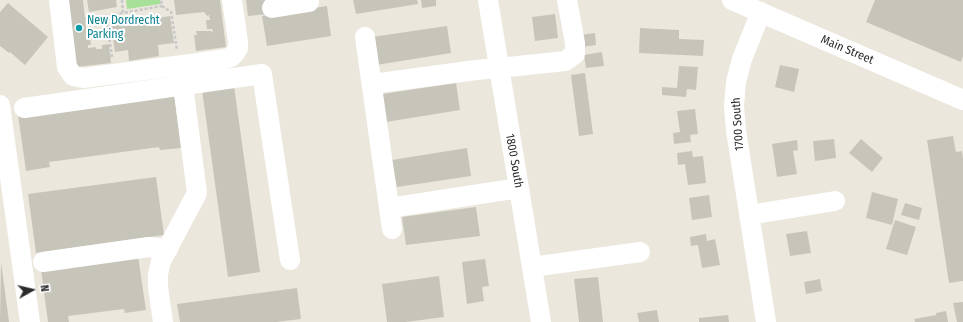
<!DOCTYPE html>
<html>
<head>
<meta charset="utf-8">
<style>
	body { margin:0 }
	#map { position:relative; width:963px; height:322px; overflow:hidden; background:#ebe7dc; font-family:"Fira Sans Condensed",sans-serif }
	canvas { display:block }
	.north { position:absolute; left:12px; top:270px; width:40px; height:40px; -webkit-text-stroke:3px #fff; paint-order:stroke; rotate:82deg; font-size:11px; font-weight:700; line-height:16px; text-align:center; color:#2a2a2a }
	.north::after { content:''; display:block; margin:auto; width:14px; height:18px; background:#2a2a2a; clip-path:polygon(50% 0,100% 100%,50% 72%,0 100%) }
</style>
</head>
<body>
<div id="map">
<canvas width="963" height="322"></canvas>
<div class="north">N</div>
</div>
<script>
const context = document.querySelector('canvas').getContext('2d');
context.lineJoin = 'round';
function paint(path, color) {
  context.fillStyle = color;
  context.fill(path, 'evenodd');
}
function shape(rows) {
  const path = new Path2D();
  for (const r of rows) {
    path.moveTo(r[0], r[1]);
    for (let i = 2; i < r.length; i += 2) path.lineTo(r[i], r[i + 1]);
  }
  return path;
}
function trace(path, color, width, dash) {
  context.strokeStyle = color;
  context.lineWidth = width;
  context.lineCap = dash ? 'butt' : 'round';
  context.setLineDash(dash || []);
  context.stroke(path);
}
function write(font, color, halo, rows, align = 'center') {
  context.font = font + ' "Fira Sans Condensed",sans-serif';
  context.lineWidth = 4;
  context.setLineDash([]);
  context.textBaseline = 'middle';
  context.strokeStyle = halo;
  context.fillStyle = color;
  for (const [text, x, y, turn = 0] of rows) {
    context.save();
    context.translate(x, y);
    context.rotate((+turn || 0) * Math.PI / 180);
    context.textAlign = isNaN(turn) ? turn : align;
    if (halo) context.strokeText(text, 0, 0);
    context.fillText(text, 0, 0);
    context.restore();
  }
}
paint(shape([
	[126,0,160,0,160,4,127,9]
]), '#a7e199');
paint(shape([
	[68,0,83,0,87,37,90,37,91,45,88,45,88,48,96,47,96,49,102,49,102,45,109,44,111,63,76,67],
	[87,0,116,0,117,7,89,12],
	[174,0,220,0,226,47,196,51,194,35,197,35,196,31,211,31,213,33,212,29,207,29,206,20,210,20,209,15,207,16,204,12,176,15],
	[246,0,265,0,267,14,248,16],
	[353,0,417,0,418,4,356,14],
	[421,0,436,0,436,6,422,8],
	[875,0,963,0,963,56,961,62,866,22],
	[8,3,48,37,25,65,10,52,9,53,0,46,0,12],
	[327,6,331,36,267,46,262,16],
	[555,14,558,38,535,41,532,17],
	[170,16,174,43,158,45,159,56,129,61,128,50,115,52,111,25],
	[447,26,451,53,376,65,372,37],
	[640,28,679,30,679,39,704,40,703,56,639,53],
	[595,33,596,45,582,47,580,35],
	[602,52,604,66,586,68,584,55],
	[780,65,799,69,794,92,775,87],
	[679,66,698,67,696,90,687,89,686,97,662,95,662,87,677,88],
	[585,73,593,134,579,136,571,75],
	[456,83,460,110,386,122,382,94],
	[234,86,260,272,228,277,202,90],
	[174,93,181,148,160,150,159,147,49,162,50,167,26,171,18,115],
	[695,109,698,134,690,135,691,142,674,144,673,133,680,132,677,111],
	[953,136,956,152,962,151,963,159,963,281,949,283,927,140],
	[834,139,836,158,815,161,813,141],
	[861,139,883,158,872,172,849,153],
	[797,140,798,150,793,151,797,174,777,177,772,144],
	[467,148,471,176,397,187,392,160],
	[692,151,693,157,703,156,706,183,688,185,685,164,678,165,677,153],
	[156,177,164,235,36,253,28,194],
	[872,192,898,199,892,225,866,218],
	[709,195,712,217,692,220,689,198],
	[905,203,922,208,919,220,901,215],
	[476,207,480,236,406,245,402,217],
	[895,220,916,227,907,255,886,249],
	[807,231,811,253,790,256,786,234],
	[706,234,707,241,715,239,720,265,702,268,698,245,691,246,690,237],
	[138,256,146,310,125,313,124,309,68,316,69,322,48,322,41,269],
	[485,259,489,286,482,287,484,301,467,304,462,262],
	[1,262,9,322,0,322],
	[439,276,444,317,406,322,387,322,382,284],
	[598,277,603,322,579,322,574,279],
	[820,279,822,291,806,294,804,282],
	[297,288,301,319,276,322,180,322,177,304],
	[963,302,963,322,957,322,953,303],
	[657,310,659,322,639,322,637,313],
	[946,311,948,322,915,322,914,319,936,315,936,313],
	[728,315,729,322,699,322,699,318]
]), '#c7c5ba');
trace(shape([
	[122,0,123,13,162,6,161,0],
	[162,6,171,12,177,50],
	[85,19,106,16],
	[112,57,106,16,123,13]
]), '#c8c8c8', 2.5, [3, 2]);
trace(shape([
	[59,0,67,67,73,76,83,78,191,64,225,59,231,57,235,53,238,48,238,42,232,0],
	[488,0,541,322],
	[732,0,963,100],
	[272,8,309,2,309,0],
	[761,12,742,59,736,82,734,106,736,130,766,322],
	[365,37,392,229],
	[372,84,476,70,518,66,565,61,575,54,575,43,567,0],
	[0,105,30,322],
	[24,108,262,74,290,260],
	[389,208,519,188],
	[749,215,835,201],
	[43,262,149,247,168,249],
	[532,267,640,252],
	[163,322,158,287,158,274,161,261,197,193,183,85]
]), '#fff', 20);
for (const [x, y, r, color] of [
	[79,28,4,"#0f9aa8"]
]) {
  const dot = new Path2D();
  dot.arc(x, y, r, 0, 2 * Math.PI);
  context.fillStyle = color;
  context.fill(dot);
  trace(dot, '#fff', 1.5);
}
write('12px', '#0d838f', '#fff', [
	["New Dordrecht",87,21],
	["Parking",87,35]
], 'left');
write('12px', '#2a2a2a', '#fff', [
	["Main Street",847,50,23],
	["1700 South",738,124,-94],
	["1800 South",514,161,80]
]);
</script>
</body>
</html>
